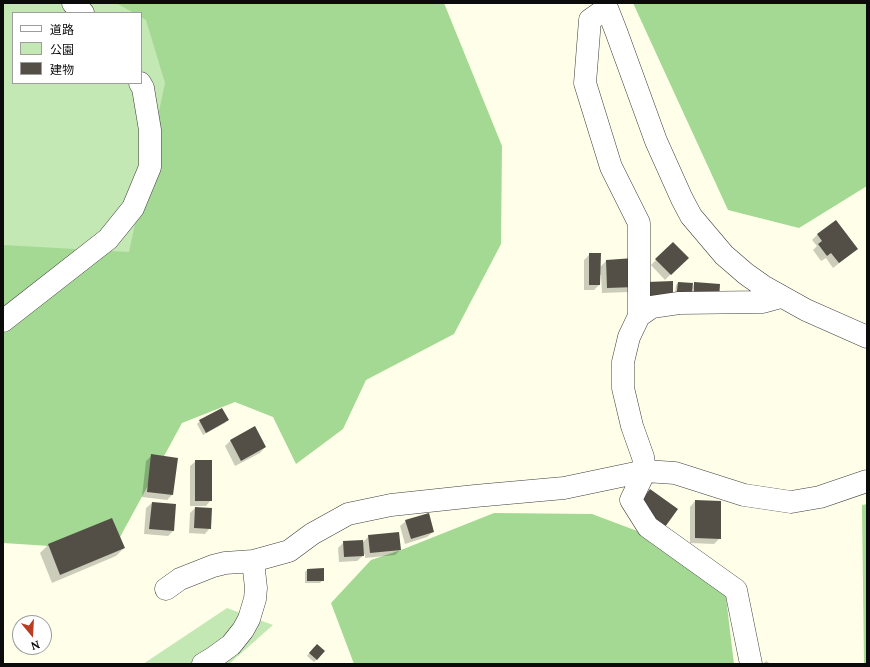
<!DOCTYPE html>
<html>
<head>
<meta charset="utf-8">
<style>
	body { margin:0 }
	#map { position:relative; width:870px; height:667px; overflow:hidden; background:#ffffe9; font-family:Lora,"Noto Sans JP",serif }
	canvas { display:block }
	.frame { position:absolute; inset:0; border:4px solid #0b0b0b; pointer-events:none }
	.legend { position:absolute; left:12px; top:12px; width:130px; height:72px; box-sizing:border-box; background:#fff; border:1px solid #9d9d9d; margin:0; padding:5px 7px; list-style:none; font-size:12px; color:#0b0b0b }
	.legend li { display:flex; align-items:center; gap:8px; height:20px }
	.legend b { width:20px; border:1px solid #9d9d9d }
	.north { position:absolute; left:12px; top:615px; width:40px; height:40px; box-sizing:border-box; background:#fff; border:1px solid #9d9d9d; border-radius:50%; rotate:162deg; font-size:11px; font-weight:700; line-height:16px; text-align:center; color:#0b0b0b }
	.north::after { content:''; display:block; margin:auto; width:14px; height:18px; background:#ba3d23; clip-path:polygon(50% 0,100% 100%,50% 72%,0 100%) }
</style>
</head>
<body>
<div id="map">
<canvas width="870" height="667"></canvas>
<div class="frame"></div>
<ul class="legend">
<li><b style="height:5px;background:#fff"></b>道路</li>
<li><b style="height:11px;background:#c3e8b3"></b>公園</li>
<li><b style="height:11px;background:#534f47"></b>建物</li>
</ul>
<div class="north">N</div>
</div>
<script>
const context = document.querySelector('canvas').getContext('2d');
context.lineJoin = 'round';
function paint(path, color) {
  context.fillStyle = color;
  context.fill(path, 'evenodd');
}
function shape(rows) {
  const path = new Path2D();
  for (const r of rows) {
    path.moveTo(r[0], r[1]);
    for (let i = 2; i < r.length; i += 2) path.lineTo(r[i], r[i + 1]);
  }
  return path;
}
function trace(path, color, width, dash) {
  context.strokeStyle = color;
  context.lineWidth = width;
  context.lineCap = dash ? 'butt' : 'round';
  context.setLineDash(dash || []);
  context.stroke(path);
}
paint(shape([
	[3,3,357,3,3,484],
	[13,13,141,13,141,83,13,83],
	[227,608,273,625,229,664,143,664]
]), '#c3e8b3');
paint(shape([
	[116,3,444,3,502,146,501,244,454,334,366,380,343,429,296,464,273,417,235,402,182,423,113,550,3,543,3,245,129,252,165,83,146,20,141,17,141,13,134,13],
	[633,3,867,3,867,186,799,228,728,210],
	[867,504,867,664,864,664,862,505],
	[494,513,592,514,701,555,725,589,734,664,354,664,331,603,371,560,401,550]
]), '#a3d993');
paint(shape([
	[836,221,856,249,851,254,833,268,826,258,821,261,813,250,817,246,812,240,817,235],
	[673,243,687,258,665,280,651,265],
	[590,254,600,267,606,261,633,259,629,292,602,293,601,275,599,275,599,285,594,290,584,290,584,260],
	[678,283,692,287,695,283,719,285,674,301,676,285],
	[227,420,225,423,203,435,197,424,200,421],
	[255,428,265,447,260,453,235,466,225,446,230,441],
	[152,455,172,495,167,500,142,497,146,461],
	[196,461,211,500,206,506,190,506,190,466],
	[695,501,720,538,714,544,690,543,690,507],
	[152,503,173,531,168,536,144,534,146,508],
	[195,508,210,528,205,534,189,533,190,513],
	[112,519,124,548,116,556,52,583,40,553,48,545],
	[406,521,433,532,427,537,405,544,400,526],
	[369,536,400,550,395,555,365,558,365,554,357,561,339,562,338,548,344,542,362,543],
	[307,570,323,580,320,583,305,583,305,572],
	[314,647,317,659,314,662,307,656],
	[766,661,771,664,763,664]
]), '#0003');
paint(shape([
	[836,220,858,249,839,263,831,253,827,256,818,244,822,241,817,234],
	[673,242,689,258,671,275,655,259],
	[589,253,601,253,600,285,589,285],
	[634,258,636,287,607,288,606,260],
	[673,281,673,300,648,301,647,282],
	[678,282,693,283,691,300,676,299],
	[694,282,720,284,719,300,694,298],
	[222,408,229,420,206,433,199,420],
	[255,426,266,447,241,461,230,440],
	[151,454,178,458,173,495,147,492],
	[195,460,212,460,212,501,195,501],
	[650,489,678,509,665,527,637,506],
	[695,500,721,501,721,539,695,538],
	[152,502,176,504,174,531,149,529],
	[195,507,212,508,211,529,194,528],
	[429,513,434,532,411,539,405,520],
	[112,518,125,548,60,575,48,544],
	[399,532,401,550,370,553,368,535],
	[363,540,364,556,344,557,343,541],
	[324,568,324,581,307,581,307,569],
	[317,644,325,651,317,660,309,653]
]), '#534f47');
const minor = shape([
	[73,3,83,13],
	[605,3,616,31,656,141,682,199,691,216,724,255,746,274,763,286,806,310,867,337],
	[607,8,590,20,585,83,611,167,639,223,639,316],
	[3,321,108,239,133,208,150,167,150,130,143,88,140,83],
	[166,589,180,579,213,566,225,563,253,561,289,551,312,534,348,514,391,505,475,496,564,488,645,471,675,473,744,495,791,502,820,497,867,481],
	[203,664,213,658,231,645,243,630,249,619,255,599,256,588,253,561],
	[751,664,736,590,648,527,631,500,645,471,643,457,632,426,623,388,623,362,629,337,639,316,652,307,679,303,763,302,781,297]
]);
trace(minor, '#3e3e3e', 23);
trace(minor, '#fff', 22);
</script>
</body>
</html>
